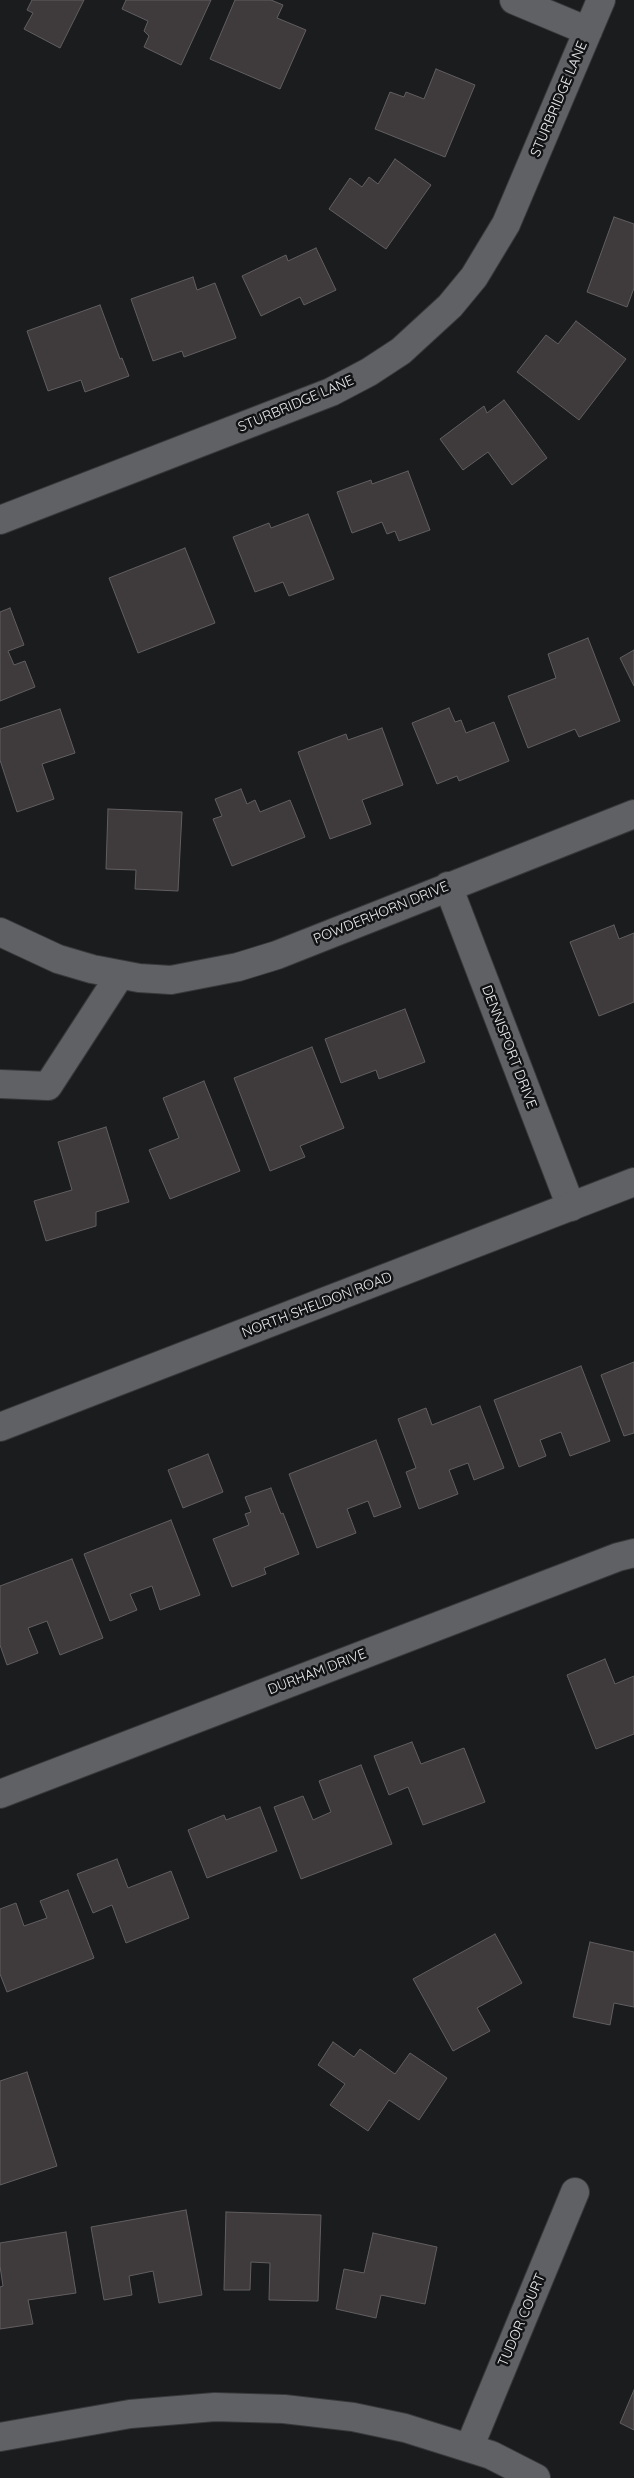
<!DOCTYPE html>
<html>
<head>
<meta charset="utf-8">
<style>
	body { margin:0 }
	canvas { display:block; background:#1a1c1e }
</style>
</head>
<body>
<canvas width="634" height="2478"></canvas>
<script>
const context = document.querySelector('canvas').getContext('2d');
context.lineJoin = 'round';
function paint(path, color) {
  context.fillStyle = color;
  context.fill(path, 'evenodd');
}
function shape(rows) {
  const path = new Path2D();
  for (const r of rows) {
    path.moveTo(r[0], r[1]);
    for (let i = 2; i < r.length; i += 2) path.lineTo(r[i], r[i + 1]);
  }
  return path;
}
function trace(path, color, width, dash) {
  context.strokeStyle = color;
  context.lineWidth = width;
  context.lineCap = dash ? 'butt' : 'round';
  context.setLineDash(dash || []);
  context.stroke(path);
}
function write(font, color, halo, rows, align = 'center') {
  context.font = font + ' Quicksand,sans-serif';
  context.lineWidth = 5;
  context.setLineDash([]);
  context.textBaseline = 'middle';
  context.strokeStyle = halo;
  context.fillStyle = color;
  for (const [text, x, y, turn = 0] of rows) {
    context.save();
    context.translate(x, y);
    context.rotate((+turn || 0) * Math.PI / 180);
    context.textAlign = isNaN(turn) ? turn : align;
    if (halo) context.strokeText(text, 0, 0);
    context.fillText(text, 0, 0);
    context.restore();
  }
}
const building = shape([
	[32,0,84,0,60,48,24,29,33,13,27,10,32,0],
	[126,0,211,0,181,65,144,47,149,36,144,31,148,21,122,9,126,0],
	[235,0,271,0,283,5,277,18,306,30,280,89,210,59,235,0],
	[436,69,475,85,445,157,375,129,390,92,404,97,406,92,424,99,436,69],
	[395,159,431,185,386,249,329,209,350,178,362,187,369,177,378,184,395,159],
	[614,217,634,224,634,288,627,307,587,292,614,217],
	[316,248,336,290,304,305,300,297,261,316,242,276,286,255,288,261,316,248],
	[193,277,197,290,215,283,236,338,184,357,182,351,153,361,131,299,193,277],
	[100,305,120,359,122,358,129,376,85,392,81,380,48,391,27,331,100,305],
	[576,321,626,359,579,420,517,372,546,335,558,344,576,321],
	[504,400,547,458,512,485,488,452,463,470,440,439,484,406,487,413,504,400],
	[408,471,430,530,399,541,395,531,387,534,382,522,352,533,337,492,371,480,372,484,408,471],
	[308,514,334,579,289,596,283,582,255,592,233,537,269,523,271,528,308,514],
	[185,548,215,623,138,653,109,578,185,548],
	[10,608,24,645,8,651,14,665,25,661,35,687,0,701,0,612,10,608],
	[588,638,620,721,579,737,575,729,528,748,508,696,556,678,548,654,588,638],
	[634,650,634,686,620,658,634,650],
	[449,708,455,722,461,720,466,733,494,722,509,761,459,781,457,776,437,784,412,723,449,708],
	[60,709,75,753,42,764,54,799,17,812,0,760,0,729,60,709],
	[382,728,403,785,362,800,371,824,330,839,298,752,346,734,348,740,382,728],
	[241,789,247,804,255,800,260,812,290,800,305,837,232,866,213,819,222,816,215,799,241,789],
	[108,809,182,812,178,891,135,889,136,870,106,869,108,809],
	[614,925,619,939,634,933,634,1002,599,1016,570,942,614,925],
	[405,1009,425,1062,379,1079,376,1070,341,1083,325,1039,405,1009],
	[312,1047,344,1128,300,1146,305,1157,270,1171,234,1078,312,1047],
	[204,1081,240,1171,170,1199,149,1150,179,1138,163,1098,204,1081],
	[106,1127,129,1202,96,1212,96,1226,46,1241,34,1201,72,1190,58,1142,106,1127],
	[634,1362,634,1433,624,1436,601,1375,634,1362],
	[581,1366,610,1441,570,1456,561,1432,540,1440,546,1456,519,1467,494,1400,581,1366],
	[480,1406,504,1468,474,1480,468,1463,449,1470,458,1494,419,1509,406,1472,416,1468,398,1419,426,1408,432,1425,480,1406],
	[376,1440,401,1507,374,1517,368,1501,347,1509,356,1533,317,1548,289,1474,376,1440],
	[208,1454,223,1492,183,1508,168,1470,208,1454],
	[271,1488,281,1514,283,1513,299,1554,264,1568,266,1574,232,1587,213,1539,249,1525,245,1514,251,1512,245,1497,271,1488],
	[171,1520,200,1595,160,1610,152,1586,130,1594,137,1610,110,1621,84,1554,171,1520],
	[72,1559,103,1638,60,1655,47,1621,28,1628,38,1653,7,1665,0,1645,0,1586,72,1559],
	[605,1659,615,1684,634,1676,634,1734,596,1749,567,1675,605,1659],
	[412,1742,421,1764,464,1748,485,1802,423,1825,408,1787,389,1795,374,1756,412,1742],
	[361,1765,392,1844,301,1879,274,1807,303,1796,313,1820,331,1812,319,1781,361,1765],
	[260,1807,277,1851,207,1878,188,1830,224,1815,226,1820,260,1807],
	[117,1859,128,1888,171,1871,189,1918,126,1943,112,1905,93,1913,77,1874,117,1859],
	[68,1890,94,1958,7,1992,0,1974,0,1909,16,1903,24,1926,47,1918,40,1901,68,1890],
	[495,1934,522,1983,477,2008,490,2031,453,2051,413,1979,495,1934],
	[590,1942,634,1952,634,2007,614,2003,610,2025,573,2017,590,1942],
	[333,2042,354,2057,360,2049,395,2074,410,2053,447,2078,419,2120,389,2100,368,2131,330,2105,345,2084,318,2065,333,2042],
	[27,2072,57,2166,0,2185,0,2081,27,2072],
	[186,2210,202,2295,159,2303,153,2271,129,2276,132,2295,104,2300,91,2227,186,2210],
	[226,2212,321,2215,318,2301,269,2300,270,2263,251,2262,250,2290,224,2290,226,2212],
	[66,2232,76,2293,28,2300,33,2324,0,2329,0,2287,3,2286,0,2266,0,2243,66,2232],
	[373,2233,437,2247,425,2304,381,2295,376,2318,336,2309,344,2269,364,2273,373,2233],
	[634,2390,634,2430,620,2423,634,2390]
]);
paint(building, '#3f3b3d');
trace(building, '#625e60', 1);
const minor = shape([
	[514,0,588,31],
	[0,520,331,392,369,372,401,351,450,306,474,277,506,224,601,0],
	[448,886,571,1207],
	[0,932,58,959,92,969,139,978,171,980,238,967,277,955,634,814],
	[0,1084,48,1086,120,975],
	[0,1794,618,1557,634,1553],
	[0,2437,130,2414,215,2407,284,2409,353,2417,405,2428,491,2455,536,2478],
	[469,2448,575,2192]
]);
const tertiary = shape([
	[0,1427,634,1182]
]);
trace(minor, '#38393b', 30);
trace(tertiary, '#38393b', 30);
trace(minor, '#5f6164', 28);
trace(tertiary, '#5f6164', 28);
write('14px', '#ecedef', '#111315', [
	["STURBRIDGE LANE",559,99,-67],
	["STURBRIDGE LANE",296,404,-23],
	["POWDERHORN DRIVE",381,913,-22],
	["DENNISPORT DRIVE",509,1047,69],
	["NORTH SHELDON ROAD",317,1305,-21],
	["DURHAM DRIVE",317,1672,-21],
	["TUDOR COURT",522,2320,-67]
]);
</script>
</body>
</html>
